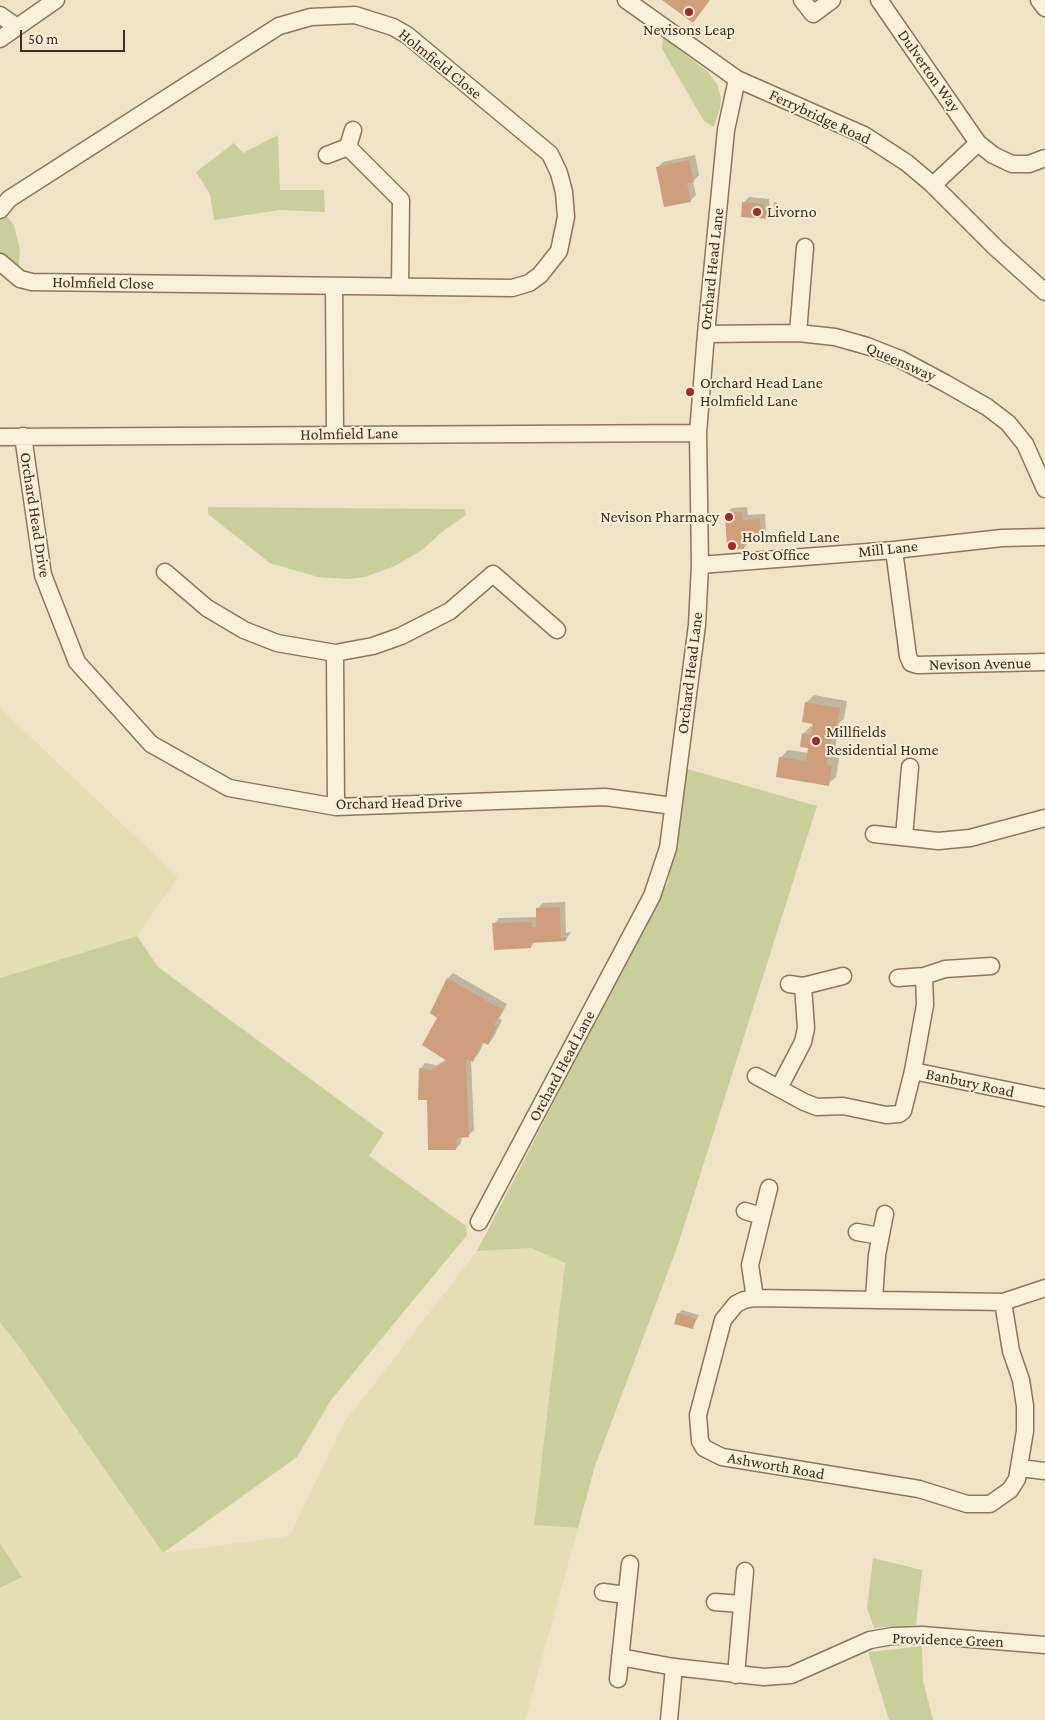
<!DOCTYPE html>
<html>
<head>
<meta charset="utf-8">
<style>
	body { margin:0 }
	#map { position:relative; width:1045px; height:1720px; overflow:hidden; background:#f0e4c8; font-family:"Crimson Pro",serif }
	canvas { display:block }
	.scale { position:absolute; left:20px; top:30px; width:105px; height:22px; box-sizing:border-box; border:2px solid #3d2e20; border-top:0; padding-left:6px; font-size:15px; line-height:18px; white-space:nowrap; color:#3d2e20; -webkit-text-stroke:4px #f7eed8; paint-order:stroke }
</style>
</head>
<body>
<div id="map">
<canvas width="1045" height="1720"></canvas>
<div class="scale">50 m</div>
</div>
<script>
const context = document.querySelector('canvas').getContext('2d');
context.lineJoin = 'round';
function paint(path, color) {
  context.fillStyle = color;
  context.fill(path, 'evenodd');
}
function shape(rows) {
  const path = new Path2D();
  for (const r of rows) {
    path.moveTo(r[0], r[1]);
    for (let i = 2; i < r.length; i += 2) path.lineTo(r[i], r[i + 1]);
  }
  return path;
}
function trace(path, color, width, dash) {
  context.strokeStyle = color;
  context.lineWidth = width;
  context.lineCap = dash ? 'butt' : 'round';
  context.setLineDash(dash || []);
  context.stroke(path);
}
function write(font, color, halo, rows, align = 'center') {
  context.font = font + ' "Crimson Pro",serif';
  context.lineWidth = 4;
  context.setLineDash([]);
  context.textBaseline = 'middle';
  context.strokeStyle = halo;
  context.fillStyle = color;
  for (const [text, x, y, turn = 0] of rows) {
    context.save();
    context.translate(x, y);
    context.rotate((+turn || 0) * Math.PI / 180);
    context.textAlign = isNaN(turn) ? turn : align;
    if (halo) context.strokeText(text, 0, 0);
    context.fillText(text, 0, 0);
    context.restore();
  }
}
paint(shape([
	[0,702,2,710,178,877,137,936,0,978],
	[531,1248,565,1263,534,1525,578,1528,525,1720,0,1720,0,1588,22,1577,0,1543,0,1323,15,1341,163,1553,283,1537,290,1535,344,1423,477,1251]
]), '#e6deb5');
paint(shape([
	[663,37,708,72,717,84,721,98,720,108,714,127,704,121,662,49],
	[278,135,280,190,324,190,325,212,280,210,214,220,210,194,196,172,234,143,243,153],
	[4,213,14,225,20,250,18,270,2,258,0,253,0,221],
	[208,507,444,509,464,509,466,515,443,531,422,550,395,566,365,577,348,579,318,577,270,563,208,514],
	[684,768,817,806,678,1245,595,1466,578,1528,534,1525,565,1263,531,1248,477,1251,668,882],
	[137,936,158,967,384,1133,369,1156,466,1226,467,1235,331,1400,297,1457,163,1553,15,1341,0,1323,0,978],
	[0,1543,22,1577,0,1588],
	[873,1558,922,1570,916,1625,874,1628,867,1608],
	[922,1646,923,1681,933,1720,889,1720,868,1652]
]), '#c9cf9b');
paint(shape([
	[695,155,699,175,693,181,696,195,690,201,658,167,663,162],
	[749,197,769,199,770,214,773,214,774,202,777,202,776,212,771,218,743,203],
	[747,507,748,515,765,514,766,531,761,537,749,538,749,542,744,548,726,513,732,508],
	[814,695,847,701,844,719,839,723,834,757,839,758,836,777,828,784,777,776,781,757,788,750,809,753,810,747,803,734,811,726,813,727,806,703],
	[565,902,566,933,571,932,566,940,536,941,531,947,494,924,499,918,537,917,537,909,543,903],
	[453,973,507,1004,499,1019,502,1020,493,1038,488,1044,484,1042,478,1055,471,1060,474,1130,468,1136,462,1136,461,1143,456,1149,428,1099,420,1069,425,1063,437,1065,447,1059,438,1018,431,1012,448,978],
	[682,1310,699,1315,692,1328,678,1314]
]), '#0003');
paint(shape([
	[662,0,710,0,693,23],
	[689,160,694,182,687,183,691,202,664,207,656,167],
	[742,202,764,204,764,207,772,207,771,219,741,217],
	[742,512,743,520,760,519,761,538,744,539,744,549,727,550,725,513],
	[805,702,840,708,836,728,833,728,827,765,832,766,829,786,776,777,779,757,806,761,808,748,800,747,802,733,811,735,813,724,802,722],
	[560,907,561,938,566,937,566,941,531,943,531,948,494,950,492,923,532,922,532,927,536,927,536,908],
	[447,978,503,1010,494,1025,497,1026,488,1045,482,1042,473,1062,466,1059,469,1137,457,1138,456,1150,428,1150,427,1100,418,1100,419,1068,431,1070,447,1061,422,1045,437,1018,430,1013],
	[677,1313,696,1318,693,1329,674,1324]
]), '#cf9f7d');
const minor = shape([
	[626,0,737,79,864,135,907,163,933,185,996,248,1045,292],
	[802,0,813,14,832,0],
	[879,0,978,143,993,155,1012,164,1029,164,1045,158],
	[1039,0,1045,8],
	[0,15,17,27],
	[0,39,56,0],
	[348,147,401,200,400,287],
	[327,155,348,147,353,130],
	[933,185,978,143],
	[0,210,9,199,279,26,311,17,355,15,393,27,407,35,550,154,559,173,564,192,566,217,559,251,540,275,529,283,512,288,32,282,20,279,0,262],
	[334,286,335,433],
	[798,333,805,247],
	[706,334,798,333,835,337,867,346,900,359,945,383,987,407,1008,423,1025,444,1045,489],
	[23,436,43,575,77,662,151,744,229,788,336,807,605,797,673,806],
	[0,437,698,433],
	[894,550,908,656,911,663,917,665,1045,662],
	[700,565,894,550,1002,538,1045,537],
	[165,572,207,608,244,630,277,643,335,653,373,646,401,636,450,611,493,574,557,630],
	[335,653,336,807],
	[874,834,938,841,970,838,1045,818],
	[904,837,910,767],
	[898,978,924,976,945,969,991,966],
	[789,984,803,986,843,976],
	[913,1071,1045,1098],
	[756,1076,804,1102,817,1107,843,1106,886,1115,899,1114,903,1111,913,1071,925,1005,924,976],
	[779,1088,803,1042,806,1028,803,986],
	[745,1211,762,1216],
	[479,1222,652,896,668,848,697,625,700,565,698,433,706,334,726,130,737,79],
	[857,1232,880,1236],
	[755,1298,750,1265,769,1188],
	[874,1299,877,1255,885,1214],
	[1003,1302,1011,1351,1021,1380,1025,1406,1025,1431,1017,1479,1010,1490,990,1504,967,1504,919,1489,722,1457,704,1448,700,1441,698,1415,723,1320,736,1304,744,1300,755,1298,1003,1302,1045,1288],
	[1020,1468,1045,1471],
	[603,1592,626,1595],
	[715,1602,741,1604],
	[620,1657,674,1667,764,1677,791,1675,870,1640,893,1636,922,1635,1045,1645],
	[736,1675,745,1571],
	[618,1679,630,1564],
	[669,1720,674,1667]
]);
trace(minor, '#8d765c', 19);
trace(minor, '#faf1dc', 16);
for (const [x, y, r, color] of [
	[689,12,5,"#9e2a2b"],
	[757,212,5,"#9e2a2b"],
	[690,392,5,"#9e2a2b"],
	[729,517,5,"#9e2a2b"],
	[732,546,5,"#9e2a2b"],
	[816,741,5,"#9e2a2b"]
]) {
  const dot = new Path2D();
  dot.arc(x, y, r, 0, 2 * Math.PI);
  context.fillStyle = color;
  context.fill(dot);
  trace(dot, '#f7eed8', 2);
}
write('16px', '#3d2e20', '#f7eed8', [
	["Nevisons Leap",689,30,"center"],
	["Livorno",767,212],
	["Orchard Head Lane",700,383],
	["Holmfield Lane",700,401],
	["Nevison Pharmacy",719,517,"right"],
	["Holmfield Lane",742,537],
	["Post Office",742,555],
	["Millfields",826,732],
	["Residential Home",826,750]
], 'left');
write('16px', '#3d2e20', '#f7eed8', [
	["Holmfield Close",440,64,39],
	["Dulverton Way",929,71,55],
	["Ferrybridge Road",820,117,25],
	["Orchard Head Lane",712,269,-84],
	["Holmfield Close",103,283,1],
	["Queensway",901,362,24],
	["Holmfield Lane",349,434,-1],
	["Orchard Head Drive",35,515,81],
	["Mill Lane",888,549,-6],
	["Nevison Avenue",980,664,-1],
	["Orchard Head Lane",690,673,-83],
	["Orchard Head Drive",399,803,-1],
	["Orchard Head Lane",562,1066,-62],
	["Banbury Road",970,1083,12],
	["Ashworth Road",776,1466,10],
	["Providence Green",948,1640,2]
]);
</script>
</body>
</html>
